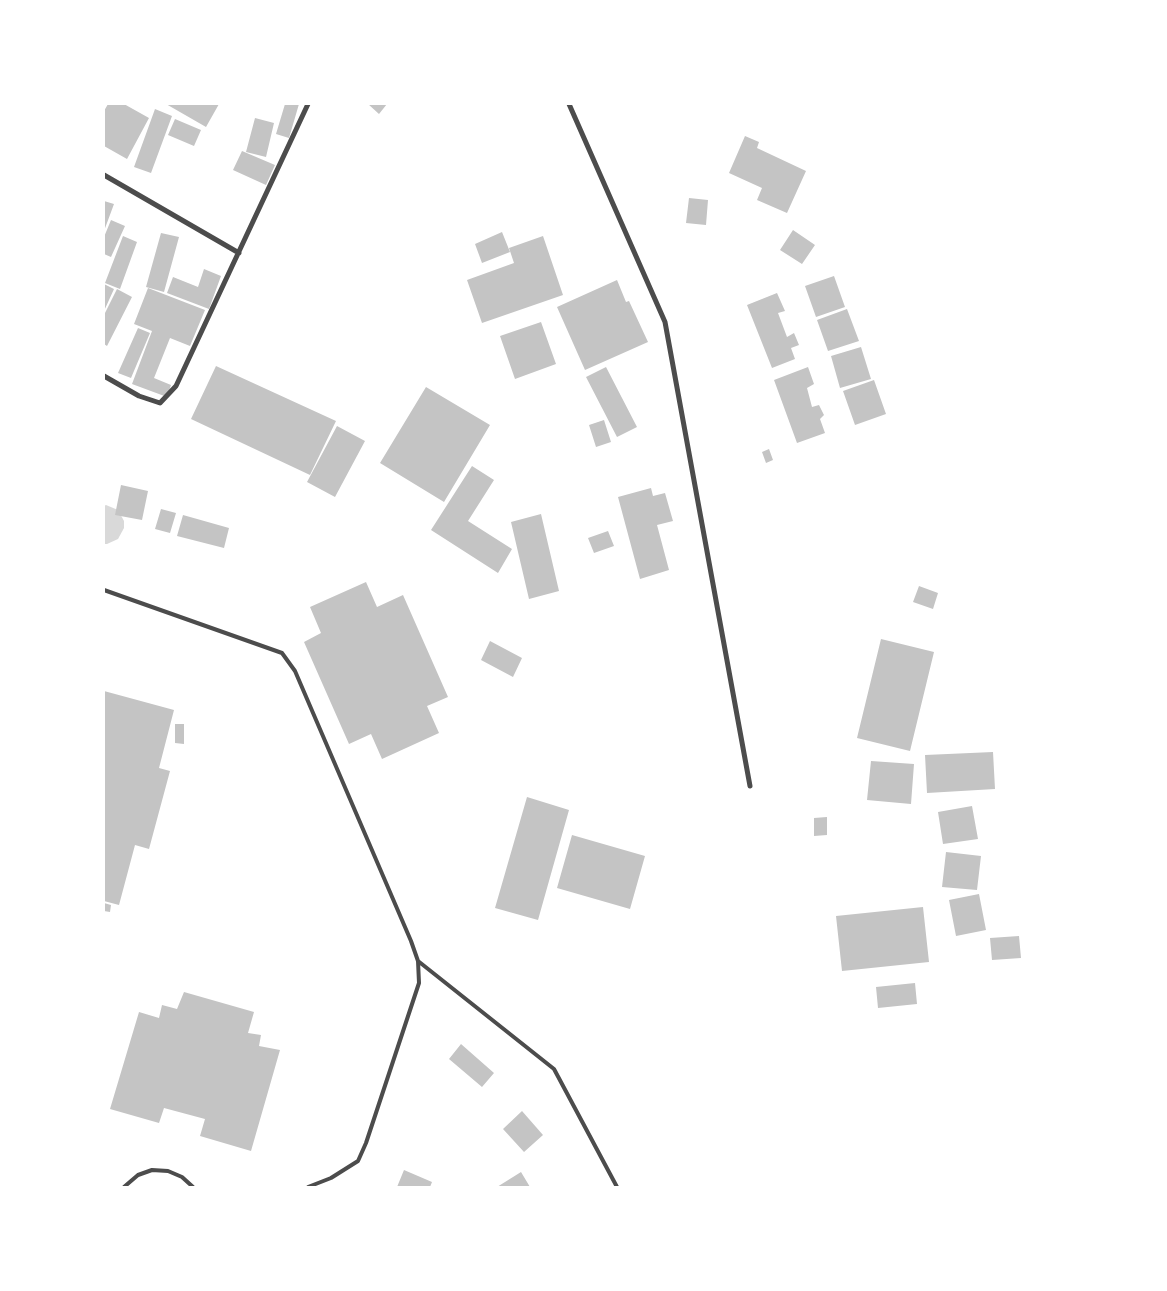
<!DOCTYPE html>
<html>
<head>
<meta charset="utf-8">
<style>
	body { margin:0 }
	#map { position:relative; width:1167px; height:1291px; overflow:hidden; background:#fff; font-family:Jost,sans-serif }
	canvas { display:block }
	.frame { position:absolute; inset:0; border:105px solid #fff; pointer-events:none }
</style>
</head>
<body>
<div id="map">
<canvas width="1167" height="1291"></canvas>
<div class="frame"></div>
</div>
<script>
const context = document.querySelector('canvas').getContext('2d');
context.lineJoin = 'round';
function paint(path, color) {
  context.fillStyle = color;
  context.fill(path, 'evenodd');
}
function shape(rows) {
  const path = new Path2D();
  for (const r of rows) {
    path.moveTo(r[0], r[1]);
    for (let i = 2; i < r.length; i += 2) path.lineTo(r[i], r[i + 1]);
  }
  return path;
}
function trace(path, color, width, dash) {
  context.strokeStyle = color;
  context.lineWidth = width;
  context.lineCap = dash ? 'butt' : 'round';
  context.setLineDash(dash || []);
  context.stroke(path);
}
paint(shape([
	[106,505,118,510,124,521,124,528,118,539,107,544,104,544,104,506]
]), '#d9d9d9');
paint(shape([
	[108,104,124,104,149,118,127,159,104,146,104,111],
	[166,104,219,104,206,127],
	[285,104,299,104,289,138,276,134],
	[368,104,387,104,379,114],
	[155,109,172,116,151,173,134,167],
	[255,118,274,123,266,157,246,152],
	[175,119,201,130,194,146,168,135],
	[745,136,759,142,757,148,806,171,787,213,757,200,762,188,729,173],
	[242,151,275,165,266,185,233,170],
	[689,198,708,200,706,225,686,223],
	[104,201,114,204,104,231],
	[111,220,125,226,111,257,104,254,104,237],
	[793,230,815,245,802,264,780,250],
	[502,232,510,252,482,263,475,244],
	[161,233,179,237,164,292,146,287],
	[123,236,137,242,120,289,105,283],
	[543,236,563,295,482,323,467,280,514,263,509,248],
	[204,269,221,276,209,309,167,293,173,277,198,287],
	[834,276,845,307,816,317,805,286],
	[617,280,626,302,629,301,648,342,585,370,557,307],
	[104,284,114,289,104,311],
	[148,288,205,310,190,346,170,338,154,378,171,385,167,397,132,384,152,331,134,324],
	[117,289,132,297,107,346,104,344,104,312,105,313],
	[777,293,785,311,778,313,787,337,794,333,799,345,791,348,795,359,772,368,747,305],
	[847,309,859,341,828,351,817,320],
	[541,322,556,364,515,379,500,336],
	[138,328,150,333,131,378,118,373],
	[861,347,871,379,840,388,831,356],
	[216,366,336,421,310,475,191,419],
	[606,367,637,427,617,437,586,377],
	[808,367,814,384,807,388,812,407,819,405,824,415,820,419,825,433,797,443,774,380],
	[874,380,886,414,855,425,843,391],
	[426,387,490,425,444,502,380,463],
	[604,420,611,442,596,447,589,425],
	[337,426,365,441,335,497,307,482],
	[769,449,773,460,766,463,762,452],
	[472,466,494,480,468,521,512,549,498,573,431,530],
	[121,485,148,491,142,520,115,515],
	[651,488,653,496,665,493,673,521,657,525,669,570,640,579,618,497],
	[161,509,176,513,170,533,155,529],
	[541,514,559,591,529,599,511,522],
	[183,515,229,528,224,548,177,536],
	[608,531,614,546,594,553,588,538],
	[366,582,377,607,403,595,448,697,427,706,439,733,382,759,371,734,349,744,304,642,321,633,310,607],
	[919,586,938,593,933,609,913,602],
	[881,639,934,652,910,751,857,738],
	[490,641,522,658,513,677,481,660],
	[104,691,174,710,159,768,170,771,149,849,135,845,119,905,104,901],
	[175,724,184,724,184,744,175,743],
	[993,752,995,789,927,793,925,755],
	[871,761,914,764,911,804,867,800],
	[527,797,569,810,538,920,495,908],
	[972,806,978,839,943,844,938,812],
	[827,817,827,835,814,836,814,818],
	[572,835,645,856,630,909,557,888],
	[946,852,981,856,977,890,942,887],
	[979,894,986,930,956,936,949,900],
	[104,903,111,905,110,912,104,911],
	[923,907,929,962,842,971,836,916],
	[1019,936,1021,958,992,960,990,938],
	[915,983,917,1004,878,1008,876,987],
	[184,992,254,1012,248,1033,261,1035,259,1046,280,1050,251,1151,200,1136,205,1119,164,1108,159,1123,110,1109,139,1012,159,1018,162,1005,177,1009],
	[461,1044,494,1073,482,1087,449,1059],
	[522,1111,543,1135,524,1152,503,1129],
	[404,1170,432,1182,430,1187,397,1187],
	[521,1172,530,1187,497,1187]
]), '#c4c4c4');
trace(shape([
	[104,590,282,653,295,671,411,941,418,961,419,983,366,1143,358,1161,331,1178,308,1187],
	[418,961,554,1069,617,1187],
	[124,1187,138,1175,152,1170,168,1171,182,1177,193,1187]
]), '#4c4c4c', 4);
trace(shape([
	[569,104,665,322,750,786],
	[104,175,239,253],
	[104,376,139,396,160,403,176,386,308,104]
]), '#4c4c4c', 5);
</script>
</body>
</html>
